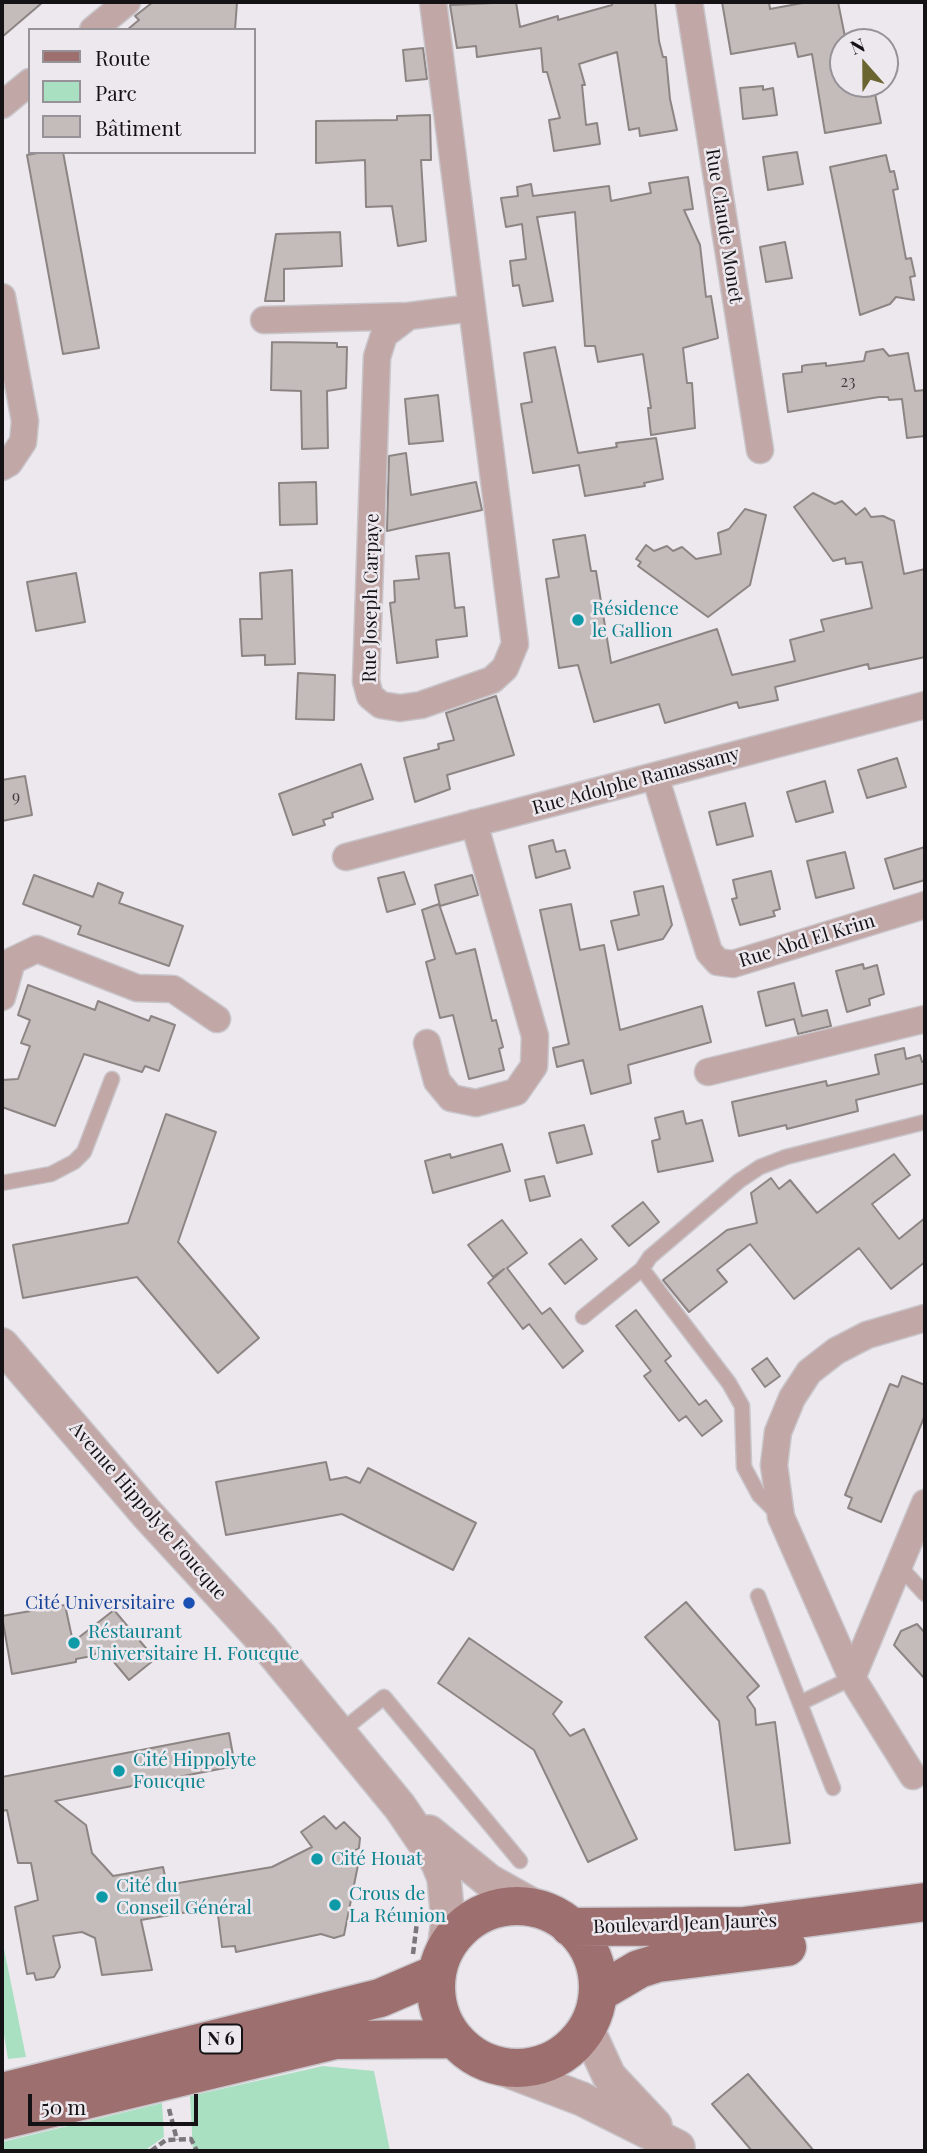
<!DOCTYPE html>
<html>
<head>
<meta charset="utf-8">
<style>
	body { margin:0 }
	#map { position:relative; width:927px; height:2153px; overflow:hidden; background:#ece8ee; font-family:"Playfair Display",serif }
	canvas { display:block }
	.frame { position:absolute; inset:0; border:4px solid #141214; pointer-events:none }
	.legend { position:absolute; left:28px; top:28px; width:228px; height:126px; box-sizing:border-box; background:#ece8ee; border:2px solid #969297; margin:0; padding:9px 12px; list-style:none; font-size:21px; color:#141214 }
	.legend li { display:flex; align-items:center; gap:14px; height:35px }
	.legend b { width:35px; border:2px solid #969297 }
	.north { position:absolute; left:829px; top:28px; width:70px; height:70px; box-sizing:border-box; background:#ece8ee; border:2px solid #969297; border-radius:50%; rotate:339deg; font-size:19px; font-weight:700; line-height:28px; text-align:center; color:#141214 }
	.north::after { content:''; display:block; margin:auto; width:24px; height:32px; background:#6b6532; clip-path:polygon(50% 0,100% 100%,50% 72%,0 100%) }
	.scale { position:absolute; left:28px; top:2094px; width:170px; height:32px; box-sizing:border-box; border:4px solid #141214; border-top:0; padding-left:9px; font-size:21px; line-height:24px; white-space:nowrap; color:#141214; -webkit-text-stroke:5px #ece8ee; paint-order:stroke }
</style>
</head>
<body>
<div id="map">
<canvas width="927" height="2153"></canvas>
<div class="frame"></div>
<ul class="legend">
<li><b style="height:9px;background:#9e6f6f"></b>Route</li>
<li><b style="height:19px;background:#aae0c2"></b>Parc</li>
<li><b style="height:19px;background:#c4bcbb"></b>Bâtiment</li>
</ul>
<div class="north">N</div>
<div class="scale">50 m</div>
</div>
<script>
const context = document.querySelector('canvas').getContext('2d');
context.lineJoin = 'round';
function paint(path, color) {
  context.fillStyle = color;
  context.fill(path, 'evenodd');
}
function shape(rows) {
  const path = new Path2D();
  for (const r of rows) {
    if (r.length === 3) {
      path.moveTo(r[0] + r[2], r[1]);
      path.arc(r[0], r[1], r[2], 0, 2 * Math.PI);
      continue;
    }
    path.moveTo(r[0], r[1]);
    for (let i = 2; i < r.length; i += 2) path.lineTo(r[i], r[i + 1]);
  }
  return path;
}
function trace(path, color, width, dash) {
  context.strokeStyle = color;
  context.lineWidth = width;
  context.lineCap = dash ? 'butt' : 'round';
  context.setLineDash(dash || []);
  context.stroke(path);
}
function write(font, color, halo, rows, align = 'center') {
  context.font = font + ' "Playfair Display",serif';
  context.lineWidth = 5;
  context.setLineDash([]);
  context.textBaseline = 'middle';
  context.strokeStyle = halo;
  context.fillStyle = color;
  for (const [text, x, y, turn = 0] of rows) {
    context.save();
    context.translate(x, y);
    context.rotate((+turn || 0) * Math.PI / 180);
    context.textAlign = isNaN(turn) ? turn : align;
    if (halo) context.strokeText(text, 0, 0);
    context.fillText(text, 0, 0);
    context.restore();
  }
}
paint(shape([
	[2,1939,26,2057,8,2059,2,2022],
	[323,2066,374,2071,390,2151,193,2151,190,2096],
	[162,2103,164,2137,144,2151,2,2151,2,2142]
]), '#aae0c2');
const building = shape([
	[2,2,43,2,2,37,2,2],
	[153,2,237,2,235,30,127,30,139,20,135,16,153,2],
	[516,2,520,27,558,16,558,20,612,5,611,2,655,2,659,41,663,57,666,57,670,99,677,130,640,136,639,128,629,130,617,52,579,64,585,85,582,85,586,125,597,123,600,144,554,151,549,120,560,118,547,72,543,72,541,48,477,57,476,46,457,48,450,5,516,2],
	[722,2,769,2,770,9,808,2,838,2,846,42,843,42,843,84,873,84,881,123,825,133,812,54,798,57,795,43,731,54,722,2],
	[423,48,427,79,406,81,403,50,423,48],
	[763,86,763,90,773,88,777,115,743,119,740,88,763,86],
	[430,115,431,160,421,160,426,241,398,246,392,206,366,207,365,160,316,163,316,121,397,120,397,116,430,115],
	[43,152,63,152,99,348,63,354,27,155,43,152],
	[797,152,803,184,768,190,763,157,797,152],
	[886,155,890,172,894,171,898,189,893,190,906,259,911,258,915,276,910,277,914,300,896,297,890,304,860,315,830,167,886,155],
	[688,177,693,209,684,210,700,245,706,297,711,296,718,338,683,348,687,383,692,383,695,428,651,435,648,408,651,408,643,354,598,362,595,346,585,346,575,212,537,217,553,301,523,306,519,285,513,286,510,261,526,259,522,224,506,227,501,198,518,196,517,187,531,184,533,196,609,186,611,201,651,193,649,183,688,177],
	[340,232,342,266,284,269,284,301,265,301,276,234,340,232],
	[785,242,792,278,766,282,760,247,785,242],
	[272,342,337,343,337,347,347,347,346,388,327,391,328,448,302,449,301,391,271,390,272,342],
	[555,347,578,453,617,447,616,443,656,438,663,479,644,483,645,486,585,496,579,465,533,473,521,404,532,402,524,353,555,347],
	[883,349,889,356,908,353,915,391,925,390,925,436,907,438,902,399,889,400,888,397,879,397,788,412,783,374,802,372,802,366,806,365,826,363,826,366,864,361,866,352,883,349],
	[438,395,443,441,409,444,405,399,438,395],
	[406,453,411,495,476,482,482,510,387,531,389,456,406,453],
	[316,482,317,524,280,525,279,483,316,482],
	[813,493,835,504,842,501,856,515,865,508,871,517,883,516,894,521,904,574,925,569,925,657,869,669,868,664,775,687,778,700,739,708,737,702,665,723,659,704,594,722,578,665,559,668,546,579,559,577,553,540,585,535,591,571,596,571,611,663,717,629,732,675,795,661,790,640,824,631,821,620,872,608,862,562,846,564,845,558,833,561,794,507,813,493],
	[745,509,766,515,750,585,708,617,638,566,641,562,636,559,646,545,654,551,667,546,673,551,682,547,696,559,721,554,718,533,729,529,745,509],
	[449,553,455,608,464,607,467,636,436,640,438,657,397,663,390,603,395,602,394,581,419,579,416,556,449,553],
	[292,570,295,664,265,665,265,655,242,656,240,619,262,619,260,573,292,570],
	[76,573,85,622,36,631,27,582,76,573],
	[298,673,335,675,334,720,296,719,298,673],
	[496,696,514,755,447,775,450,789,415,802,404,758,439,749,438,744,454,740,446,713,496,696],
	[897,758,906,787,867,798,858,770,897,758],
	[361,764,373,799,332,813,333,817,323,820,325,825,293,835,279,794,361,764],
	[25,776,32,815,2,821,2,780,25,776],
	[825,781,833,812,796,822,787,792,825,781],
	[745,803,753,836,717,845,709,812,745,803],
	[553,840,556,852,565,850,570,868,536,878,529,846,553,840],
	[925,847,925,880,894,889,885,859,925,847],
	[845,852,854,888,816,898,807,861,845,852],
	[771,871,780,909,773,911,775,916,740,925,732,899,737,898,733,880,771,871],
	[404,872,415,904,387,912,378,878,404,872],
	[34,875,93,897,98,883,123,893,119,903,183,926,169,966,78,934,81,926,23,904,34,875],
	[472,875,478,895,440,906,435,885,472,875],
	[663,886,672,925,663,939,618,950,611,921,639,915,634,892,663,886],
	[439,904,456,954,475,949,492,1021,496,1020,503,1047,499,1049,504,1070,469,1079,453,1015,440,1018,426,962,435,959,422,910,439,904],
	[571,904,580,950,604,945,620,1030,702,1006,711,1042,628,1065,631,1083,591,1094,583,1060,557,1067,553,1048,569,1044,540,910,571,904],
	[863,964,864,969,877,965,884,994,869,999,870,1005,847,1012,836,971,863,964],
	[794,983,802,1016,827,1010,831,1026,798,1034,794,1019,766,1026,758,992,794,983],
	[28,985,95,1010,98,1001,149,1021,151,1016,175,1025,159,1071,145,1066,142,1072,84,1054,55,1126,2,1107,2,1080,18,1079,30,1046,21,1043,30,1020,18,1015,28,985],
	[904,1048,906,1059,920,1055,922,1062,925,1061,925,1083,856,1100,858,1111,787,1129,786,1125,739,1136,732,1102,826,1081,827,1086,879,1074,875,1055,904,1048],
	[683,1111,686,1124,702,1120,713,1161,658,1172,652,1141,660,1139,655,1118,683,1111],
	[166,1114,216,1132,178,1242,259,1338,218,1373,137,1277,23,1298,13,1245,128,1223,166,1114],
	[584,1125,592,1154,557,1163,549,1133,584,1125],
	[502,1144,510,1171,433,1193,425,1161,450,1154,451,1158,502,1144],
	[894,1154,910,1175,872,1204,899,1239,925,1218,925,1262,891,1289,859,1248,794,1299,750,1244,717,1270,727,1282,689,1312,663,1280,727,1230,757,1223,751,1193,771,1178,779,1189,790,1180,817,1213,894,1154],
	[544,1176,550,1196,530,1201,525,1180,544,1176],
	[643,1202,659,1222,629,1246,612,1226,643,1202],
	[502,1220,527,1253,507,1268,542,1314,550,1308,583,1351,563,1368,529,1324,523,1329,488,1283,504,1269,493,1277,468,1245,502,1220],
	[581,1239,597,1259,565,1284,549,1264,581,1239],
	[636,1310,671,1356,665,1361,699,1405,706,1400,722,1421,702,1436,686,1416,679,1421,644,1376,651,1371,616,1326,636,1310],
	[767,1358,780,1376,765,1387,752,1369,767,1358],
	[902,1376,925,1385,925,1415,881,1522,848,1508,852,1498,845,1495,890,1384,898,1387,902,1376],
	[326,1462,330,1480,346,1477,360,1483,368,1468,476,1523,453,1570,342,1514,226,1535,216,1482,326,1462],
	[686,1602,759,1686,747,1697,755,1709,756,1725,775,1722,790,1843,735,1850,719,1721,645,1637,686,1602],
	[65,1605,73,1642,114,1610,155,1659,129,1680,103,1649,92,1656,76,1659,76,1662,12,1674,2,1616,65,1605],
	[917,1624,925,1633,925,1679,894,1645,901,1631,917,1624],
	[469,1638,562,1702,553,1714,570,1736,584,1729,637,1839,588,1862,534,1750,438,1683,469,1638],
	[229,1733,235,1766,55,1801,86,1825,92,1853,113,1876,163,1867,167,1885,272,1867,312,1847,301,1832,324,1816,336,1829,344,1822,360,1838,359,1848,354,1851,358,1865,344,1935,334,1938,321,1934,236,1952,235,1946,222,1947,217,1907,141,1920,152,1970,102,1975,95,1938,82,1932,53,1936,60,1967,54,1977,36,1980,34,1973,27,1974,15,1907,38,1900,31,1863,18,1863,7,1810,2,1811,2,1777,229,1733],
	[748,2074,814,2151,752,2151,712,2104,748,2074]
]);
paint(building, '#c4bcbb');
trace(building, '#8d8584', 2);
const service = shape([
	[2,1183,51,1174,74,1162,84,1152,112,1079],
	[642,1269,729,1383,742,1406,744,1467,759,1495,777,1513],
	[583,1317,642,1269,650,1257,739,1181,760,1167,786,1157,925,1122],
	[900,1567,925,1594],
	[758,1596,833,1788],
	[800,1703,852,1678],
	[339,1733,384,1697,520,1861]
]);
const minor = shape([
	[433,2,515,644,505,668,492,680,421,705,400,708,381,705,370,696,366,681,377,357,384,335,409,316,472,308],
	[689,2,760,450],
	[93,30,127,2],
	[2,105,30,82],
	[2,297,25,421,23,442,9,463,2,467],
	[264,320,409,316],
	[655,776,709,952,718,962,733,964,925,905],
	[346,857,925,705],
	[2,997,12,961,37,949,137,988,173,989,217,1019],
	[427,1043,437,1081,451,1098,476,1103,516,1092,534,1066,535,1036,474,823],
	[708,1072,925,1019],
	[852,1678,925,1503],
	[913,1776,852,1678,781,1517,774,1465,778,1432,792,1398,809,1372,836,1351,867,1335,925,1318]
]);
const tertiary = shape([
	[2,1345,147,1514,262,1639,400,1807,438,1863,444,1878,448,1921,444,1950],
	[429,1832,489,1881,541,1910],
	[587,2028,609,2076,655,2125],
	[493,2065,582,2099,678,2147]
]);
const primary = shape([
	[517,1987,81],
	[570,1927,744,1926,925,1902],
	[598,1993,639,1969,658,1963,787,1947],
	[2,2092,380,1998,436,1974],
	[2,2120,335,2040,454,2039]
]);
trace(service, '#c9c6cb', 17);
trace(minor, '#c9c6cb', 29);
trace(tertiary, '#c9c6cb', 36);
trace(primary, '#c9c6cb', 41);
trace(shape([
	[413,1954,418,1914],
	[169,2109,177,2140],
	[151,2151,166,2140,191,2139,197,2151]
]), '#7a777b', 4.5, [7, 3.5]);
trace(service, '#c2a7a7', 14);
trace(minor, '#c2a7a7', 26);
trace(tertiary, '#c2a7a7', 33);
trace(primary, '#9e6f6f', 38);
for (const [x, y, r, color] of [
	[578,620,7,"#0f9aa8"],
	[189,1603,7,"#1a4fb4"],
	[74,1643,7,"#0f9aa8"],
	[119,1771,7,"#0f9aa8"],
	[317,1859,7,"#0f9aa8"],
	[102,1897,7,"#0f9aa8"],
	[335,1905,7,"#0f9aa8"]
]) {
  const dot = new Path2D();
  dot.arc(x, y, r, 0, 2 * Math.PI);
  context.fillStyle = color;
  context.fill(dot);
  trace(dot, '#ece8ee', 2.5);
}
write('16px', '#403c3e', null, [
	["23",848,382],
	["9",16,797]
]);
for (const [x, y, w] of [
	[221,2039,42]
]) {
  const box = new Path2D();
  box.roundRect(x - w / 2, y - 14.5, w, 29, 5);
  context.fillStyle = '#ece8ee';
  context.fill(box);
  trace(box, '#141214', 2);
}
write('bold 18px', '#141214', null, [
	["N 6",221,2039]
]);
write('19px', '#141214', '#ece8ee', [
	["Rue Claude Monet",724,226,81],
	["Rue Joseph Carpaye",371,598,-89],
	["Rue Adolphe Ramassamy",636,781,-15],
	["Rue Abd El Krim",807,941,-17],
	["Avenue Hippolyte Foucque",148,1511,49],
	["Boulevard Jean Jaurès",685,1924,-2]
]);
write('19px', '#0d838f', '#ece8ee', [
	["Résidence",592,609],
	["le Gallion",592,631],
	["Réstaurant",88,1632],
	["Universitaire H. Foucque",88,1654],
	["Cité Hippolyte",133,1760],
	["Foucque",133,1782],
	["Cité Houat",331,1859],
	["Cité du",116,1886],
	["Conseil Général",116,1908],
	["Crous de",349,1894],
	["La Réunion",349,1916]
], 'left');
write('19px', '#164399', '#ece8ee', [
	["Cité Universitaire",175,1603]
], 'right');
</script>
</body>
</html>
